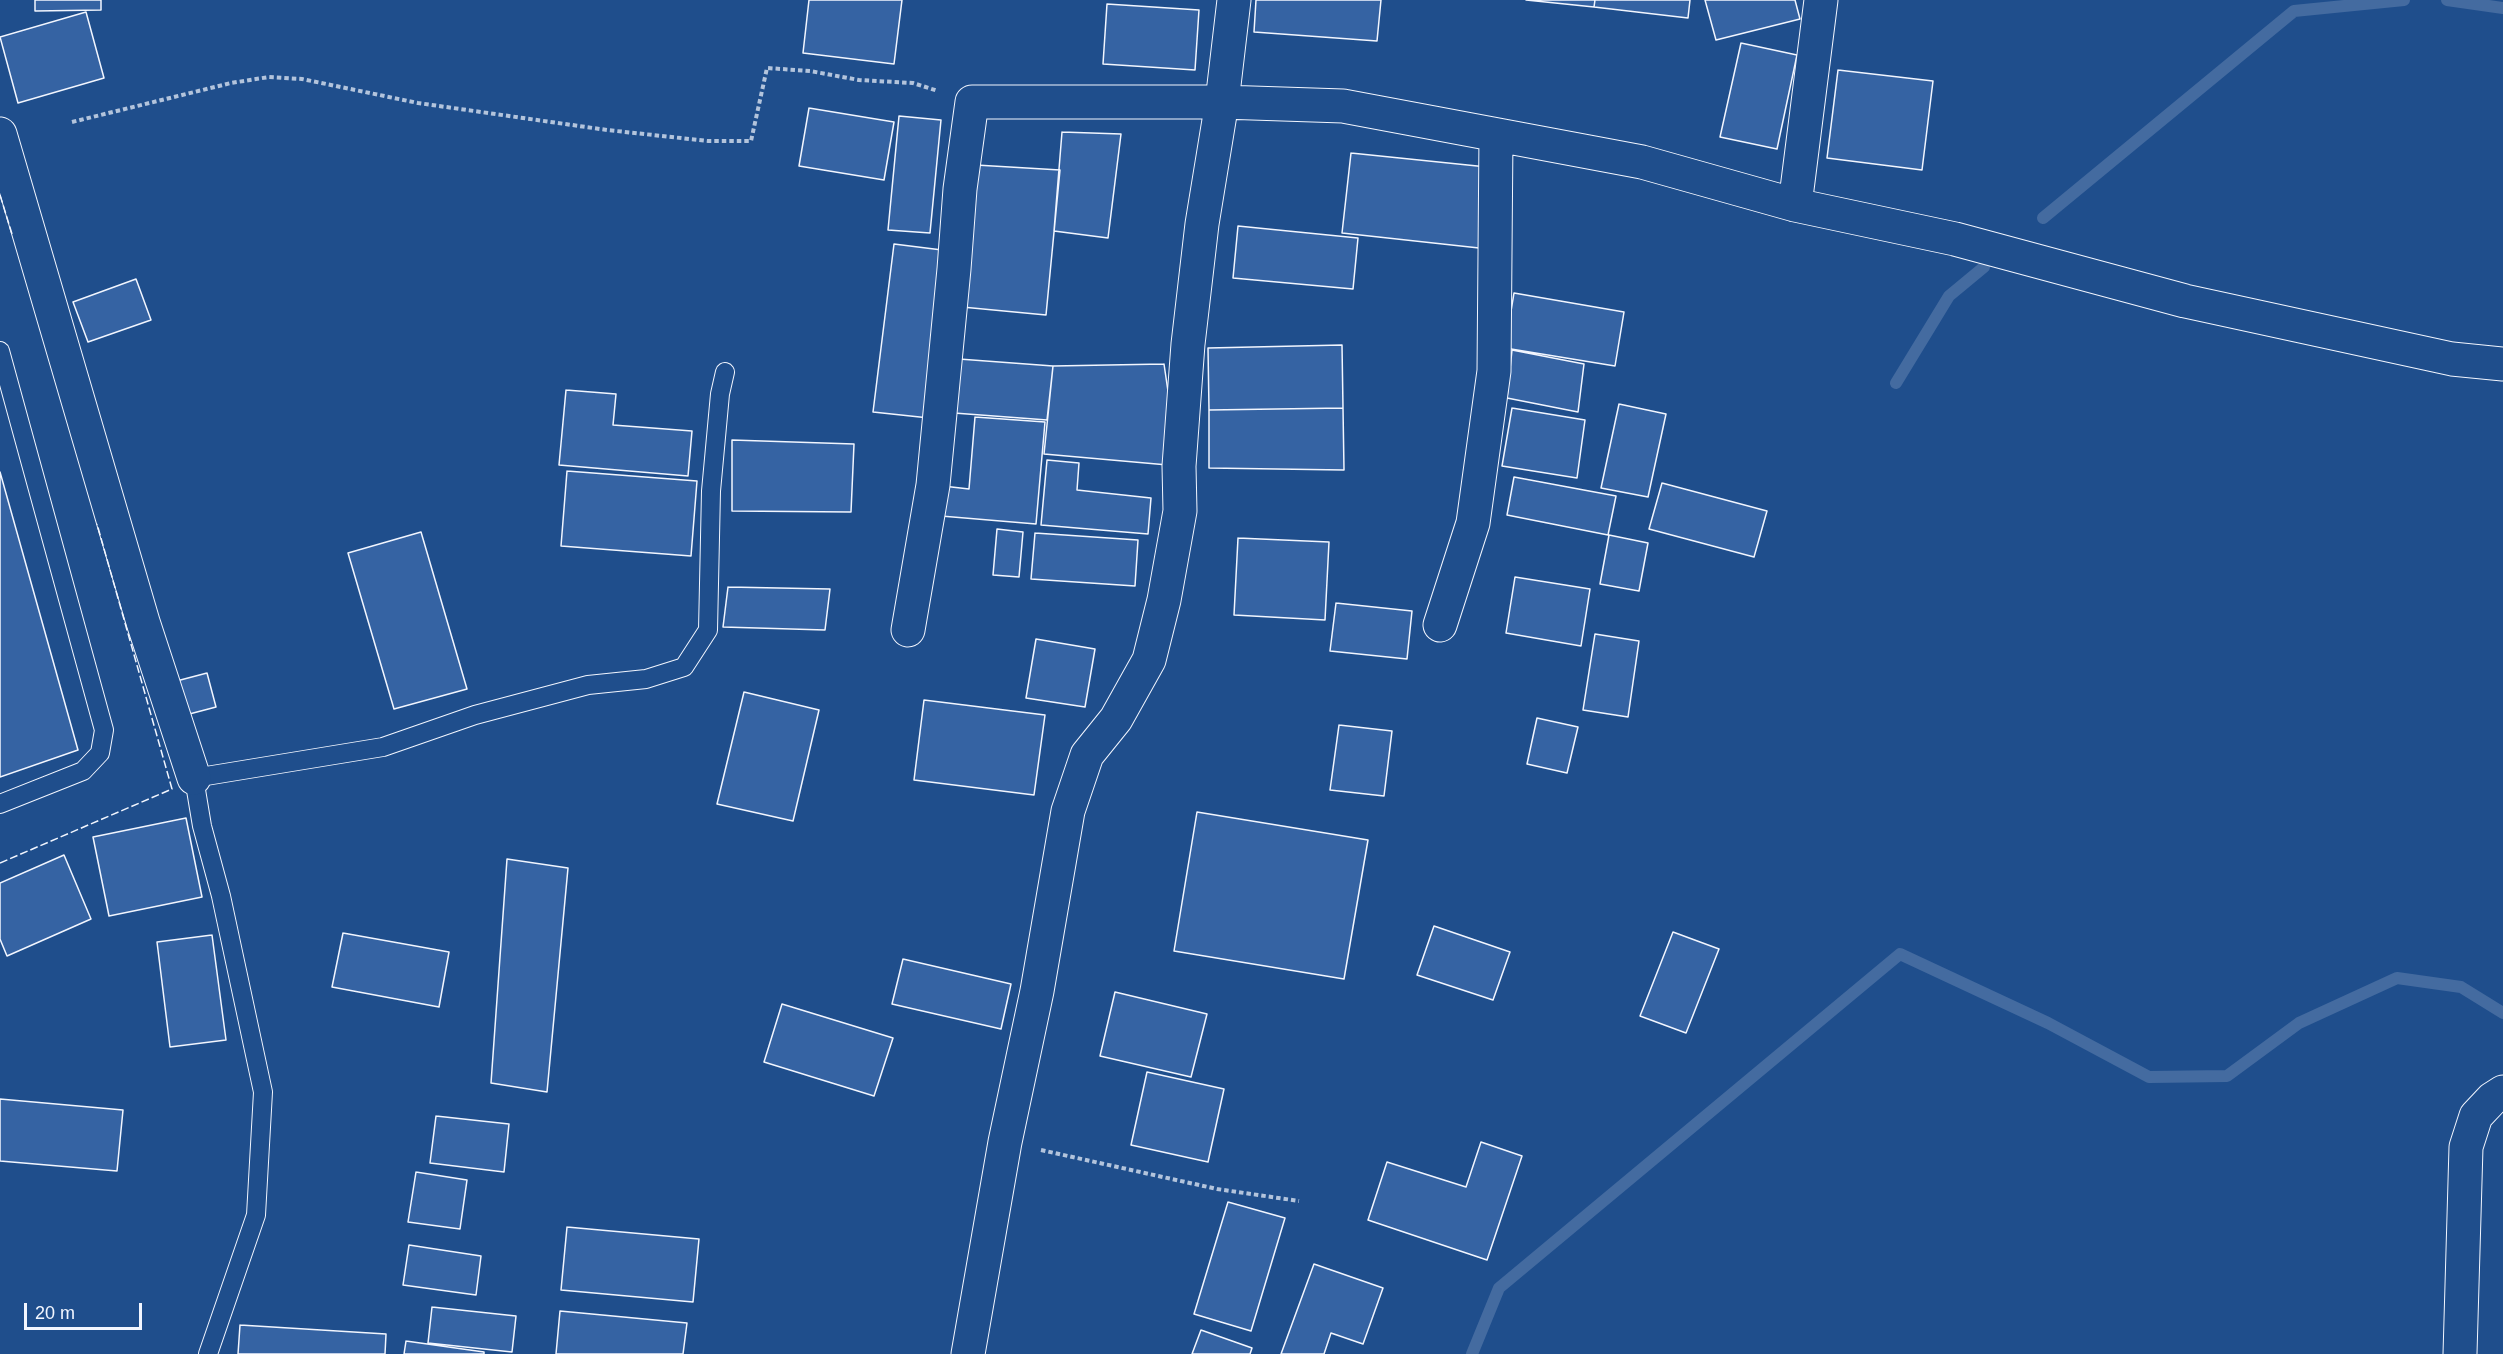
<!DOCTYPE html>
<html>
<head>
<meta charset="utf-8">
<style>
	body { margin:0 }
	#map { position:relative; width:2503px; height:1354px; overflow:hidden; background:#1f4e8c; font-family:Arial,sans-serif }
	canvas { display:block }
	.scale { position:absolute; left:24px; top:1303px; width:118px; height:27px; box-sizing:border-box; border:3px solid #f2f6ff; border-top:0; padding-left:8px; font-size:18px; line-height:21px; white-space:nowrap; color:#f2f6ff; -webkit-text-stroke:4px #1f4e8c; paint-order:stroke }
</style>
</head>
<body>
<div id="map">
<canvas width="2503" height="1354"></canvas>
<div class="scale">20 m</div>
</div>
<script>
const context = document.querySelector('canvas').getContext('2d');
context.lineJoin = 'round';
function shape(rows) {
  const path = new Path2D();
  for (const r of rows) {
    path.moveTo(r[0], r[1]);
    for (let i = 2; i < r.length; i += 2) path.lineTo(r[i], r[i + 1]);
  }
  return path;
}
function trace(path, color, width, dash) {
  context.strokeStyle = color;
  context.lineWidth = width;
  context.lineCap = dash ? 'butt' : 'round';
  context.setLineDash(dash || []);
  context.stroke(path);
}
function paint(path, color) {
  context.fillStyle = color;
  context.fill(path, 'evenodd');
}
trace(shape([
	[2447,0,2503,8],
	[2043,218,2294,11,2404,0],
	[1896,383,1949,296,1984,267],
	[1472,1354,1499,1288,1900,954,2048,1023,2149,1077,2227,1076,2299,1023,2397,978,2461,987,2503,1013]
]), '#446ba0', 12);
const building = shape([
	[35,0,101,0,101,10,35,11,35,0],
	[809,0,902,0,894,64,803,53,809,0],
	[1256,0,1381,0,1377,41,1254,32,1256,0],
	[1526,0,1595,0,1594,7,1526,0],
	[1595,0,1690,0,1688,18,1594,7,1595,0],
	[1705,0,1795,0,1800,19,1716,40,1705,0],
	[1107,4,1199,10,1195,70,1103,64,1107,4],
	[86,12,104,78,18,103,0,37,86,12],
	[1741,43,1797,55,1777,149,1720,137,1741,43],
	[1838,70,1933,81,1922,170,1827,158,1838,70],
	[809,108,894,122,884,180,799,166,809,108],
	[899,116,941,120,930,233,888,230,899,116],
	[1062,132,1121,134,1108,238,1054,231,1062,132],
	[1351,153,1487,167,1479,248,1342,233,1351,153],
	[976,165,1060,170,1046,315,962,307,976,165],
	[1238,226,1358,238,1353,289,1233,278,1238,226],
	[894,244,950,251,929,418,873,412,894,244],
	[136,279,151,320,88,342,73,302,136,279],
	[1514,293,1624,312,1615,366,1505,348,1514,293],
	[1342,345,1343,408,1209,410,1208,348,1342,345],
	[1512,350,1584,364,1578,412,1507,398,1512,350],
	[959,359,1053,366,1047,420,954,413,959,359],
	[1164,364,1179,466,1044,454,1053,366,1164,364],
	[566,390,616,394,613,425,692,431,688,476,559,465,566,390],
	[1619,404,1666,414,1648,497,1601,488,1619,404],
	[1343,408,1344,470,1209,468,1209,410,1343,408],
	[1512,408,1585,420,1577,478,1502,466,1512,408],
	[975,417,1045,422,1036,524,941,516,943,486,969,489,975,417],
	[732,440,854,444,851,512,732,511,732,440],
	[1047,460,1079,463,1077,490,1151,498,1148,534,1041,525,1047,460],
	[567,471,697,481,691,556,561,546,567,471],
	[0,472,78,750,0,777,0,472],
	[1514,477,1616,496,1608,535,1507,515,1514,477],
	[1662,483,1767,511,1754,557,1649,529,1662,483],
	[997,529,1023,532,1019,577,993,575,997,529],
	[421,532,467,689,394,709,348,553,421,532],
	[1035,533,1138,540,1135,586,1031,579,1035,533],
	[1609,535,1648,543,1639,591,1600,584,1609,535],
	[1238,538,1329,542,1325,620,1234,615,1238,538],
	[1515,577,1590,589,1581,646,1506,633,1515,577],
	[728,587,830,589,825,630,723,627,728,587],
	[1336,603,1412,611,1407,659,1330,651,1336,603],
	[1595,634,1639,641,1628,717,1583,710,1595,634],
	[1036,639,1095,649,1085,707,1026,698,1036,639],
	[207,673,216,707,178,717,169,683,207,673],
	[744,692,819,710,793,821,717,804,744,692],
	[924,700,1045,715,1034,795,914,780,924,700],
	[1537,718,1578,727,1567,773,1527,764,1537,718],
	[1339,725,1392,731,1384,796,1330,790,1339,725],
	[1197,812,1368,840,1344,979,1174,951,1197,812],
	[186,818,202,897,109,916,93,837,186,818],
	[64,855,91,919,7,956,0,939,0,883,64,855],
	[507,859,568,868,547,1092,491,1083,507,859],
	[1434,926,1510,952,1493,1000,1417,975,1434,926],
	[1673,932,1719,949,1686,1033,1640,1016,1673,932],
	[343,933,449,952,439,1007,332,987,343,933],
	[212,935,226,1040,170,1047,157,942,212,935],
	[903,959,1011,984,1001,1029,892,1004,903,959],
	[1115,992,1207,1014,1191,1077,1100,1056,1115,992],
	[782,1004,893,1038,874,1096,764,1062,782,1004],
	[1147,1072,1224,1089,1208,1162,1131,1145,1147,1072],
	[0,1099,123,1110,117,1171,0,1161,0,1099],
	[436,1116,509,1124,504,1172,430,1163,436,1116],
	[1481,1142,1522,1156,1487,1260,1368,1220,1387,1162,1466,1187,1481,1142],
	[416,1172,467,1180,460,1229,408,1222,416,1172],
	[1228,1202,1285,1218,1251,1331,1194,1314,1228,1202],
	[567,1227,699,1239,693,1302,561,1290,567,1227],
	[409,1245,481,1256,476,1295,403,1285,409,1245],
	[1314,1264,1383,1288,1363,1344,1331,1333,1324,1354,1281,1354,1314,1264],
	[432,1307,516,1316,512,1352,428,1343,432,1307],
	[560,1311,687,1323,683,1354,556,1354,560,1311],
	[240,1325,386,1334,385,1354,238,1354,240,1325],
	[1201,1330,1252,1348,1250,1354,1192,1354,1201,1330],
	[406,1341,484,1352,484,1354,404,1354,406,1341]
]);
paint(building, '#3563a3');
trace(building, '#f2f6ff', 1.5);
const lane = shape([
	[0,351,104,730,100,753,83,771,0,804],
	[208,1354,256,1215,263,1092,221,896,202,826,194,778,383,747,475,715,588,685,646,679,684,667,708,630,711,491,720,394,725,372]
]);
const street = shape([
	[1234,0,1222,102,1343,106,1642,162,1795,205,1955,239,2185,301,2452,359,2503,364],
	[0,134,143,622,194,778],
	[1795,205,1821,0],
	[1440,625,1473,523,1494,371,1496,135],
	[908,630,933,485,954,269,960,189,972,102,1222,102,1202,224,1188,344,1179,466,1180,511,1164,600,1149,660,1116,719,1087,755,1068,811,1037,991,1005,1142,968,1354],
	[2460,1354,2466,1147,2476,1116,2492,1099,2503,1092]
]);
trace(lane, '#f2f6ff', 20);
trace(street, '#f2f6ff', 35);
trace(shape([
	[72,122,231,83,269,77,302,79,418,103,607,130,708,141,751,141,767,68,810,71,859,80,913,83,938,91],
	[1041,1150,1217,1189,1299,1201]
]), '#b3c4dc', 4, [4.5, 3]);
trace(lane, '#1f4e8c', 18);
trace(street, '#1f4e8c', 33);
trace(shape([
	[0,195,12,234],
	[0,863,172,789,97,524]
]), '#f2f6ff', 1.5, [8, 3]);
</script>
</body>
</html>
